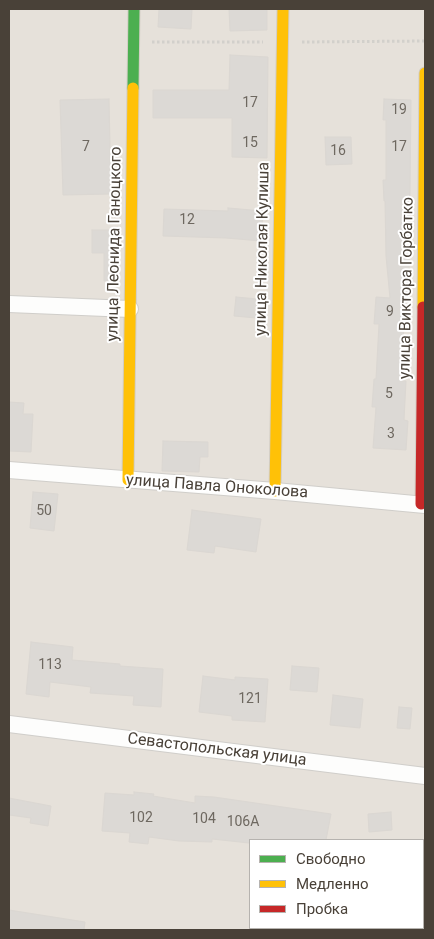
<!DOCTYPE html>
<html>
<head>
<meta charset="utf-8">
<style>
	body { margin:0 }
	#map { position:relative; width:434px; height:939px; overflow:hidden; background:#f2f0ed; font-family:Roboto,sans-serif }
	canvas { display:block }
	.frame { position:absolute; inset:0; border:10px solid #494138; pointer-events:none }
	.legend { position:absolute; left:249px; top:839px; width:175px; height:90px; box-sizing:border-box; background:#fff; border:1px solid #b6b3af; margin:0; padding:6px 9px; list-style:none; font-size:15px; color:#494138 }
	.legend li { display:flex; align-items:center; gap:10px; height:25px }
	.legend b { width:25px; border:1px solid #b6b3af }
</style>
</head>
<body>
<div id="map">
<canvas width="434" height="939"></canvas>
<div class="frame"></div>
<ul class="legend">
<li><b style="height:6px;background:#4caf50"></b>Свободно</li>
<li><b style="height:6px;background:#ffc107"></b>Медленно</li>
<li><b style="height:6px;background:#c62828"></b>Пробка</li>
</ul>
</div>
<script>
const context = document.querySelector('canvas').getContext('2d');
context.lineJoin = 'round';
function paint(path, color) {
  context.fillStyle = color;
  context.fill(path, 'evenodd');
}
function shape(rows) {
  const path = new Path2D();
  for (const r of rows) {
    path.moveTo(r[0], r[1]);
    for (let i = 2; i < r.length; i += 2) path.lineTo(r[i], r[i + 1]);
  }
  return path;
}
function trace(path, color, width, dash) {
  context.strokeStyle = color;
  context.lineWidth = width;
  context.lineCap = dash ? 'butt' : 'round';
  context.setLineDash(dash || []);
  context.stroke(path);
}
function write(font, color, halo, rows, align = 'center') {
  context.font = font + ' Roboto,sans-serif';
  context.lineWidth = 4;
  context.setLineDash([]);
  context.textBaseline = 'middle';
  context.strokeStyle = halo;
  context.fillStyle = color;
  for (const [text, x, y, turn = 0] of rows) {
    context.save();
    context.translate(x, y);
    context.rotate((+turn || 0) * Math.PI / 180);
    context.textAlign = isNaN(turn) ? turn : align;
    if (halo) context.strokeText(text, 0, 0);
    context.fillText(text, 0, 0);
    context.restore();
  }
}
paint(shape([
	[9,9,425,9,425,930,9,930],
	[250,840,423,840,423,928,250,928]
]), '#e6e1da');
const building = shape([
	[159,9,192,9,191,29,158,27,159,9],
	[229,9,267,9,267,30,230,31,229,9],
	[230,55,268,57,267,158,232,157,232,118,153,118,153,90,229,90,230,55],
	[109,99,111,194,63,195,60,100,109,99],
	[384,99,411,100,409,281,407,282,403,340,402,381,406,381,404,420,408,421,406,450,373,448,376,407,372,407,374,379,376,379,379,324,374,324,376,297,390,298,386,256,385,201,384,201,383,180,386,180,386,120,383,120,384,99],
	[325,137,351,137,352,164,326,165,325,137],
	[228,208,263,211,261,241,226,238,163,236,164,209,228,211,228,208],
	[92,230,117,230,117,281,104,281,104,253,92,253,92,230],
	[236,297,257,299,256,318,234,316,236,297],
	[9,402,24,403,23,414,33,414,31,452,9,451,9,402],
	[163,441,208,442,208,457,200,457,199,472,162,471,163,441],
	[33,492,58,494,54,531,30,528,33,492],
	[192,510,261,519,256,552,215,546,214,553,187,550,192,510],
	[31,642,73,647,72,660,120,664,120,666,163,669,161,707,133,705,134,696,90,693,91,687,50,682,49,697,26,694,31,642],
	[292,666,319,668,317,692,290,690,292,666],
	[203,676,235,680,235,677,268,679,265,722,232,720,232,716,199,712,203,676],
	[333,695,363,699,360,728,330,725,333,695],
	[399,707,412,708,410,729,397,728,399,707],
	[134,792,154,794,153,796,195,803,195,796,214,797,331,814,326,840,250,840,249,843,212,839,212,842,179,841,149,837,148,844,129,842,130,833,102,831,105,793,134,795,134,792],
	[9,798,51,806,48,826,30,823,31,818,9,815,9,798],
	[391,812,392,830,369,832,368,814,391,812],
	[9,910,85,922,84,930,9,930,9,910]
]);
paint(building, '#dcd9d5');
trace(building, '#dbd7d2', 1);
const street = shape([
	[9,304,130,309],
	[9,470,275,491,425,505],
	[9,724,425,776]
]);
const fast = shape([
	[133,88,134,9]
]);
const slow = shape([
	[423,307,425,73],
	[128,480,133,88],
	[275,491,283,9]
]);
const jam = shape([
	[421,504,423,307]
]);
trace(street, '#d0ceca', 18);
trace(fast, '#d2cdc4', 13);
trace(slow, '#d2cdc4', 13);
trace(jam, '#d2cdc4', 13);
trace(shape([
	[152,42,263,42],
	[302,42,425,41]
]), '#d2d0cb', 3, [2.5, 2.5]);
trace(street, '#fdfdfc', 16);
trace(fast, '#4caf50', 11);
trace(slow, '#ffc107', 11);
trace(jam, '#c62828', 11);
write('14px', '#6e6860', null, [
	["17",250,103],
	["19",399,110],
	["15",250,143],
	["7",86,147],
	["17",399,147],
	["16",338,151],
	["12",187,220],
	["9",390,312],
	["5",389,394],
	["3",391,434],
	["50",44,511],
	["113",50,665],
	["121",250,699],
	["102",141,818],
	["104",204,819],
	["106А",243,822]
]);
write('16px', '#494138', '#fff', [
	["улица Леонида Ганоцкого",115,244,-89],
	["улица Николая Кулиша",263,249,-89],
	["улица Виктора Горбатко",407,288,-89],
	["улица Павла Оноколова",217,487,4],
	["Севастопольская улица",217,750,7]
]);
</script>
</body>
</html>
